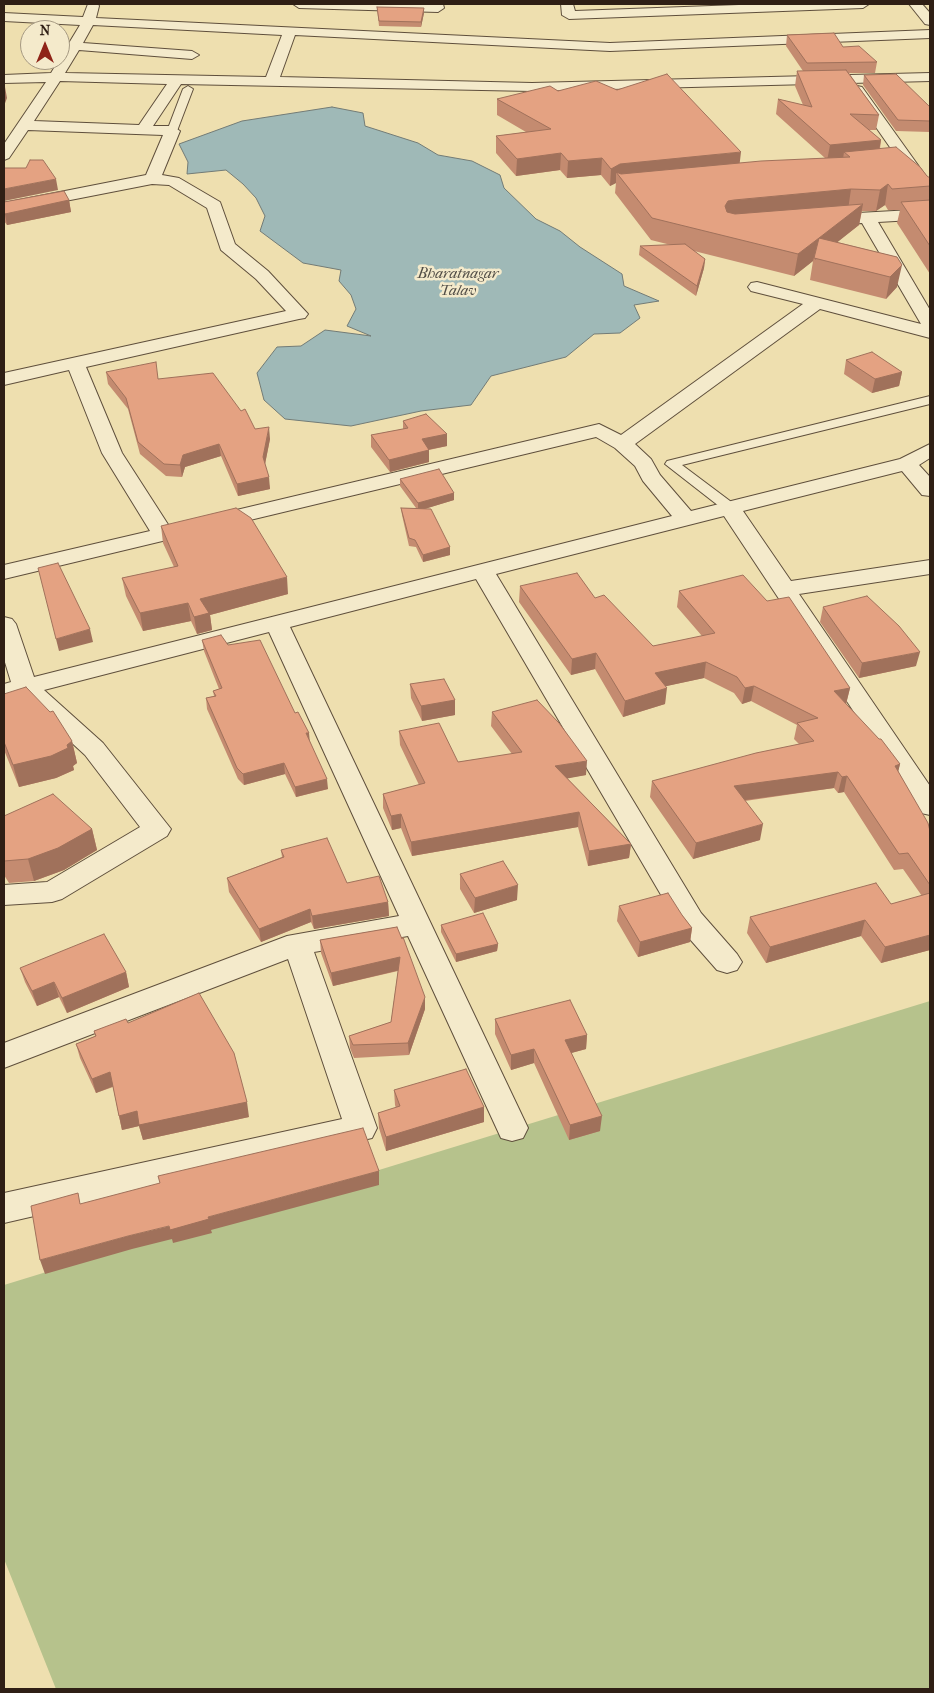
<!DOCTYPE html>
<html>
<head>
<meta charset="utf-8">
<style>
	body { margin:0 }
	#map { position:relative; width:934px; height:1693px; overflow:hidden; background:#eedfaf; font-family:"IM FELL French Canon",serif }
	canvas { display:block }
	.frame { position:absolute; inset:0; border:5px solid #2f1f15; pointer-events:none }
	.north { position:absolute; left:20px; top:20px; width:50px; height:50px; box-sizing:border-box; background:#f4eacb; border:1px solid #a59982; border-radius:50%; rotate:0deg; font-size:14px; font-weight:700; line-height:20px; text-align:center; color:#2f1f15 }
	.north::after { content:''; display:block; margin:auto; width:18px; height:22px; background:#8f2418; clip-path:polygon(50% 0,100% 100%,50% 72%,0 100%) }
</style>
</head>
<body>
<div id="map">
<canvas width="934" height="1693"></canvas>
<div class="frame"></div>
<div class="north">N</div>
</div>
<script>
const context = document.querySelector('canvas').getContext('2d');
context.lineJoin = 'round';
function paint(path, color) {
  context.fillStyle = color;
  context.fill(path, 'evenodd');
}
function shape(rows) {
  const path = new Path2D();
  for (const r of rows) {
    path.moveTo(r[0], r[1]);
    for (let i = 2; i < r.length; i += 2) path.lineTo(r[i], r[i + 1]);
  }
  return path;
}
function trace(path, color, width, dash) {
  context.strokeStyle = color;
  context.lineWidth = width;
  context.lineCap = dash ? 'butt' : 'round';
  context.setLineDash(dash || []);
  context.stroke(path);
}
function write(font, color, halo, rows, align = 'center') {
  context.font = font + ' "IM FELL French Canon",serif';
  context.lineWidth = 5;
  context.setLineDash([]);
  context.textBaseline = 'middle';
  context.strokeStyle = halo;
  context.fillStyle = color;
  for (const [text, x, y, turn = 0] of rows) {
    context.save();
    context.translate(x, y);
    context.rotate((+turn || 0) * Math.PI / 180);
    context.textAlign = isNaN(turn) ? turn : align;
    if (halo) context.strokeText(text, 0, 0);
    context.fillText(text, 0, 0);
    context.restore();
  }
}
paint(shape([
	[930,1001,930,1689,56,1689,4,1559,4,1285]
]), '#b6c28c');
const water = shape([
	[332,107,363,113,365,126,418,143,438,155,472,161,500,175,504,188,536,219,560,231,580,247,622,274,624,286,659,301,634,305,640,318,620,333,594,334,566,357,491,376,471,405,421,411,351,426,285,419,264,400,257,373,277,347,301,346,325,330,371,336,347,326,356,309,351,295,339,281,341,270,303,263,260,231,265,216,256,198,243,184,226,170,187,174,188,162,179,144,242,121,332,107]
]);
paint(water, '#9fb9b7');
trace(water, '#727b76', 1);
const service = shape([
	[188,86,193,89,177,131,169,133,167,131,183,89,188,86],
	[930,396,930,404,682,465,734,504,736,507,734,510,724,510,665,464,667,461,930,396]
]);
const minor = shape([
	[88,4,98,4,99,6,96,18,610,43,930,30,930,38,610,51,295,35,280,77,532,83,930,73,930,81,532,91,181,84,153,126,172,126,180,131,162,175,179,178,220,202,235,244,268,271,308,314,305,318,299,319,86,367,122,453,169,526,599,424,621,435,803,304,751,291,748,287,751,283,757,282,921,324,862,223,822,225,816,224,814,220,816,216,822,215,930,209,930,219,878,222,930,310,930,338,820,309,635,444,651,459,660,475,691,511,900,459,930,444,930,458,919,465,930,477,930,496,922,495,902,471,743,511,791,581,930,560,930,574,799,594,930,786,930,815,921,813,724,516,496,574,701,913,737,954,742,962,737,970,727,973,717,970,681,929,476,579,290,627,528,1128,523,1138,512,1141,501,1138,408,936,314,952,377,1128,372,1138,4,1223,4,1193,342,1119,288,959,4,1068,4,1043,287,936,399,916,269,632,44,690,103,743,171,829,167,836,62,899,52,902,4,905,4,885,47,882,140,827,85,755,21,696,4,700,4,684,11,682,4,659,4,617,12,619,16,624,34,677,672,516,643,481,635,466,615,448,596,437,4,579,4,565,150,531,102,453,69,370,4,385,4,373,286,311,256,279,221,250,207,208,169,185,152,184,4,213,4,203,146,175,163,135,28,130,9,158,4,160,4,144,46,82,4,83,4,75,51,73,80,25,4,21,4,13,83,17,88,4],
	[93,25,282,35,266,77,65,73,79,50,192,59,199,55,192,51,83,43,93,25],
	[60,81,167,84,139,125,34,121,60,81],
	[293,4,443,4,444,8,438,12,299,8,293,4],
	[561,4,573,4,575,11,766,4,869,4,863,8,569,19,562,15,561,4],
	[857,86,862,87,930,182,930,198,924,196,850,90,857,86]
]);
const tertiary = shape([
	[909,4,922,4,930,13,930,25,925,24,909,4]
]);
trace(service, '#5f4f3c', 2);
trace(minor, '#5f4f3c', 2);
trace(tertiary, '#5f4f3c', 2);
paint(service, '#f4eacb');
paint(minor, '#f4eacb');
paint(tertiary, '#f4eacb');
paint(shape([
	[377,7,424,8,424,13,421,27,379,26],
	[787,35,843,47,877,62,875,73,849,73,879,115,876,130,869,130,881,140,880,149,930,178,930,274,897,223,900,210,888,210,885,205,876,211,862,211,859,225,837,242,897,257,897,287,886,299,810,280,813,261,794,276,694,251,705,259,704,268,696,296,639,255,640,246,671,245,651,240,615,193,616,183,610,186,601,175,567,178,560,170,516,176,496,153,496,136,526,132,497,115,497,99,558,91,740,163,825,158,776,114,778,99,803,105,795,86,797,71,803,71,786,46],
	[864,75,930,107,930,132,896,131,863,85],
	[69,200,71,212,7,225,4,221,4,202],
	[846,360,902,372,899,386,872,393,844,374],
	[106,372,159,379,255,429,270,439,265,464,270,489,238,496,221,456,185,467,182,477,166,476,140,454,128,409,108,384],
	[403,421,447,434,447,446,429,450,429,462,390,472,371,447,371,435,403,429],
	[400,479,454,493,454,500,424,509,450,547,450,555,423,562,416,547,409,546,402,515,401,508,416,508,400,486],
	[161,526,288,594,210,615,212,630,197,634,191,621,143,631,126,596,122,578,174,567,163,543],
	[520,586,595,598,653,646,702,636,677,607,679,591,767,601,850,688,846,704,900,764,898,771,930,831,930,950,881,963,861,936,766,963,747,933,750,917,891,904,922,896,903,869,894,870,844,792,838,793,834,788,745,801,760,840,693,859,650,797,652,781,799,744,794,739,797,725,751,701,742,704,734,693,704,678,666,686,665,704,623,717,595,669,571,675,519,602],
	[823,607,916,666,859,678,820,622],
	[202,640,228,645,310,742,328,789,296,797,285,774,244,785,238,779,207,709,206,698,214,696,213,691,219,689,204,651],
	[410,684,455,700,455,715,422,721,411,698],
	[4,694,72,741,77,763,73,766,74,770,56,778,19,787,4,750],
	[492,712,586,775,567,778,631,844,629,858,588,866,578,827,412,856,401,828,392,830,383,808,383,794,419,785,400,745,399,731,458,762,512,754,491,726],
	[4,816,92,829,97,850,64,870,34,881,9,883,4,875],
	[281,850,347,883,388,902,389,916,314,929,311,922,261,942,229,892,227,878,282,857],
	[460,874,517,900,474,913,460,889],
	[619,906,682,915,692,928,690,942,638,957,617,921],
	[441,925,498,944,497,951,456,962,441,932],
	[397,927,425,1009,409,1055,354,1058,350,1048,349,1036,391,1022,398,971,333,986,321,953,320,940],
	[20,968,126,972,129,987,67,1013,59,997,37,1006,25,982],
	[495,1019,587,1035,586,1049,571,1053,600,1131,569,1140,534,1063,511,1070,495,1034],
	[128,1023,249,1117,143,1140,139,1126,122,1130,119,1116,113,1087,96,1093,80,1058,76,1044,95,1036,94,1031],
	[394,1090,484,1107,484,1122,386,1151,379,1128,378,1113,396,1108,395,1105]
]), '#c48b70');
paint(shape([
	[424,8,424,13,421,27,421,22],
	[5,87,7,98,4,106,4,90],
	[881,140,878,156,844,152,843,159,827,161,830,145],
	[741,152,739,169,623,181,616,172,616,183,610,186,611,169,620,164],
	[561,153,560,170,516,176,517,159],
	[602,158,601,175,567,178,568,161],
	[56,179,58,190,4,201,4,189],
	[888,184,885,205,876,211,880,190],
	[851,189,848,210,726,222,725,206,728,201],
	[69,200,71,212,7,225,5,214],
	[863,204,859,225,815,260,819,238],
	[819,238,813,261,794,276,798,254],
	[705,259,704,268,696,296,697,286],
	[902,265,897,287,886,299,890,277],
	[902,372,899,386,872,393,875,379],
	[269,427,270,439,264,469,263,457],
	[447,434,447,446,422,451,422,439],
	[219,444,221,456,185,467,182,477,180,465,183,455],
	[429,450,429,462,390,472,389,460],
	[269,477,270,489,238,496,237,484],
	[454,493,454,500,418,511,418,503],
	[450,547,450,555,423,562,423,555],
	[287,577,288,594,210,615,212,630,197,634,194,617,200,599],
	[188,603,191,621,143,631,140,613],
	[90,629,93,642,59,651,56,639],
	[920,652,916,666,859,678,862,663],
	[596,653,595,669,571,675,572,659],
	[706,662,704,678,653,689,655,673],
	[754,686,751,701,742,704,745,688],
	[667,688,665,704,623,717,625,701],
	[850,688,846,704,834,691],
	[455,700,455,715,422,721,421,706],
	[306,733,309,733,310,743],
	[72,741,77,763,73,766,74,770,56,778,19,787,13,765,67,745],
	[587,761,586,775,554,781,555,766],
	[284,763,285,774,244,785,243,774],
	[900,764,896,781,895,766],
	[838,772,834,788,731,802,734,786],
	[847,776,844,792,838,793,842,777],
	[327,779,328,789,296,797,295,787],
	[579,812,578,827,412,856,411,842],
	[401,814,401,828,392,830,391,816],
	[763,824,760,840,693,859,696,843],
	[92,829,97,850,64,870,34,881,28,859],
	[631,844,629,858,588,866,589,851],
	[518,885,517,900,474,913,475,898],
	[388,902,389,916,314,929,312,916],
	[310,909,311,922,261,942,259,929],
	[865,920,861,936,766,963,770,947],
	[692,928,690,942,638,957,640,942],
	[930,935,930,950,881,963,885,947],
	[498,944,497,951,456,962,456,954],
	[400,957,400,970,333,986,331,973],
	[126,972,129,987,67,1013,62,998],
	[54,982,59,997,37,1006,32,991],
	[425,997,425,1009,409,1055,408,1043],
	[587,1035,586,1049,564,1055,565,1040],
	[534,1049,534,1063,511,1070,511,1055],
	[110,1072,114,1086,96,1093,92,1079],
	[247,1102,249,1117,143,1140,139,1126,122,1130,119,1116,137,1111],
	[484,1107,484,1122,386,1151,386,1137],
	[602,1116,600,1131,569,1140,570,1125],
	[379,1171,379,1185,211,1230,212,1233,173,1243,172,1239,132,1249,45,1274,40,1260,128,1236,208,1217]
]), '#a0715b');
const building = shape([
	[377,7,424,8,421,22,379,21,377,7],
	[834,33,843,47,859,46,877,62,807,63,787,35,834,33],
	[846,70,879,115,850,114,881,140,830,145,778,99,812,107,797,71,846,70],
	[667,74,741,152,620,164,611,169,602,158,568,161,561,153,517,159,496,136,551,129,497,99,550,86,558,91,596,81,617,90,667,74],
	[896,74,930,107,930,121,898,120,864,75,896,74],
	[896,147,920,167,927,176,930,178,930,186,892,189,888,184,880,190,851,189,734,200,728,201,725,206,727,212,735,214,863,204,819,238,897,257,902,265,890,277,814,258,819,238,798,254,652,218,616,172,621,174,761,161,850,157,844,152,896,147],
	[30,160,43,160,56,179,4,189,4,168,26,168,30,160],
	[64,191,69,200,5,214,4,212,4,202,64,191],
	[930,200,930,246,901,202,930,200],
	[685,244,705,259,697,286,640,246,685,244],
	[872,352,902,372,875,379,846,360,872,352],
	[156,362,158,379,213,373,241,411,245,409,255,429,269,427,263,457,269,477,237,484,219,444,183,455,180,465,164,464,138,442,126,398,106,372,156,362],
	[426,414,447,434,422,439,429,450,389,460,371,435,408,428,403,421,426,414],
	[439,469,454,493,418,503,400,479,439,469],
	[236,508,251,518,287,577,200,599,209,613,194,617,188,603,140,613,122,578,178,566,161,526,236,508],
	[401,508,431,509,450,547,423,555,415,540,409,538,401,508],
	[58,563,90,629,56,639,38,568,58,563],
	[577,573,595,598,604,595,653,646,715,633,679,591,743,575,767,601,789,597,850,688,834,691,879,739,881,739,900,764,895,766,928,823,930,831,930,885,908,853,899,854,847,776,842,777,838,772,734,786,763,824,696,843,652,781,756,753,814,741,797,723,818,718,754,686,745,688,737,677,706,662,655,673,667,688,625,701,596,653,572,659,520,586,577,573],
	[867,596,899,626,920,652,862,663,823,607,867,596],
	[221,635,228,645,260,640,295,713,298,712,309,733,306,733,327,779,295,787,284,763,243,774,237,768,206,698,216,696,213,691,222,688,202,640,221,635],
	[444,679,455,700,421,706,410,684,444,679],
	[26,687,50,712,53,711,72,741,67,745,68,748,51,756,13,765,4,742,4,694,26,687],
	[537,700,559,723,587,761,555,766,631,844,589,851,579,812,411,842,401,814,391,816,383,794,425,783,399,731,439,723,458,762,522,752,492,712,537,700],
	[53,794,92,829,58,848,28,859,4,861,4,816,53,794],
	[327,838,347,883,379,876,388,902,312,916,310,909,259,929,227,878,284,857,281,850,327,838],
	[503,861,518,885,475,898,460,874,503,861],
	[876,883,891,904,930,893,930,935,885,947,865,920,770,947,750,917,876,883],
	[668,893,682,915,692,928,640,942,619,906,668,893],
	[483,913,498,944,456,954,441,925,483,913],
	[397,927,402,939,403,937,425,997,408,1043,353,1045,349,1036,391,1022,400,957,331,973,320,940,397,927],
	[104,934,126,972,62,998,54,982,32,991,20,968,104,934],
	[199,993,234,1053,247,1102,139,1125,137,1111,119,1116,110,1072,92,1079,76,1044,96,1036,94,1031,126,1019,128,1023,199,993],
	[570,1000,587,1035,565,1040,602,1116,570,1125,534,1049,511,1055,495,1019,570,1000],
	[466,1069,484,1107,386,1137,378,1113,400,1106,394,1090,466,1069],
	[363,1128,379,1171,208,1217,209,1219,170,1230,169,1226,128,1236,40,1260,31,1206,78,1193,80,1204,160,1183,158,1176,363,1128]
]);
paint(building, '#e4a282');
trace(building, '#a0715b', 1);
write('italic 15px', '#514d46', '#f4eacb', [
	["Bharatnagar",458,274],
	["Talav",458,291]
]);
</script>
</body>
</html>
